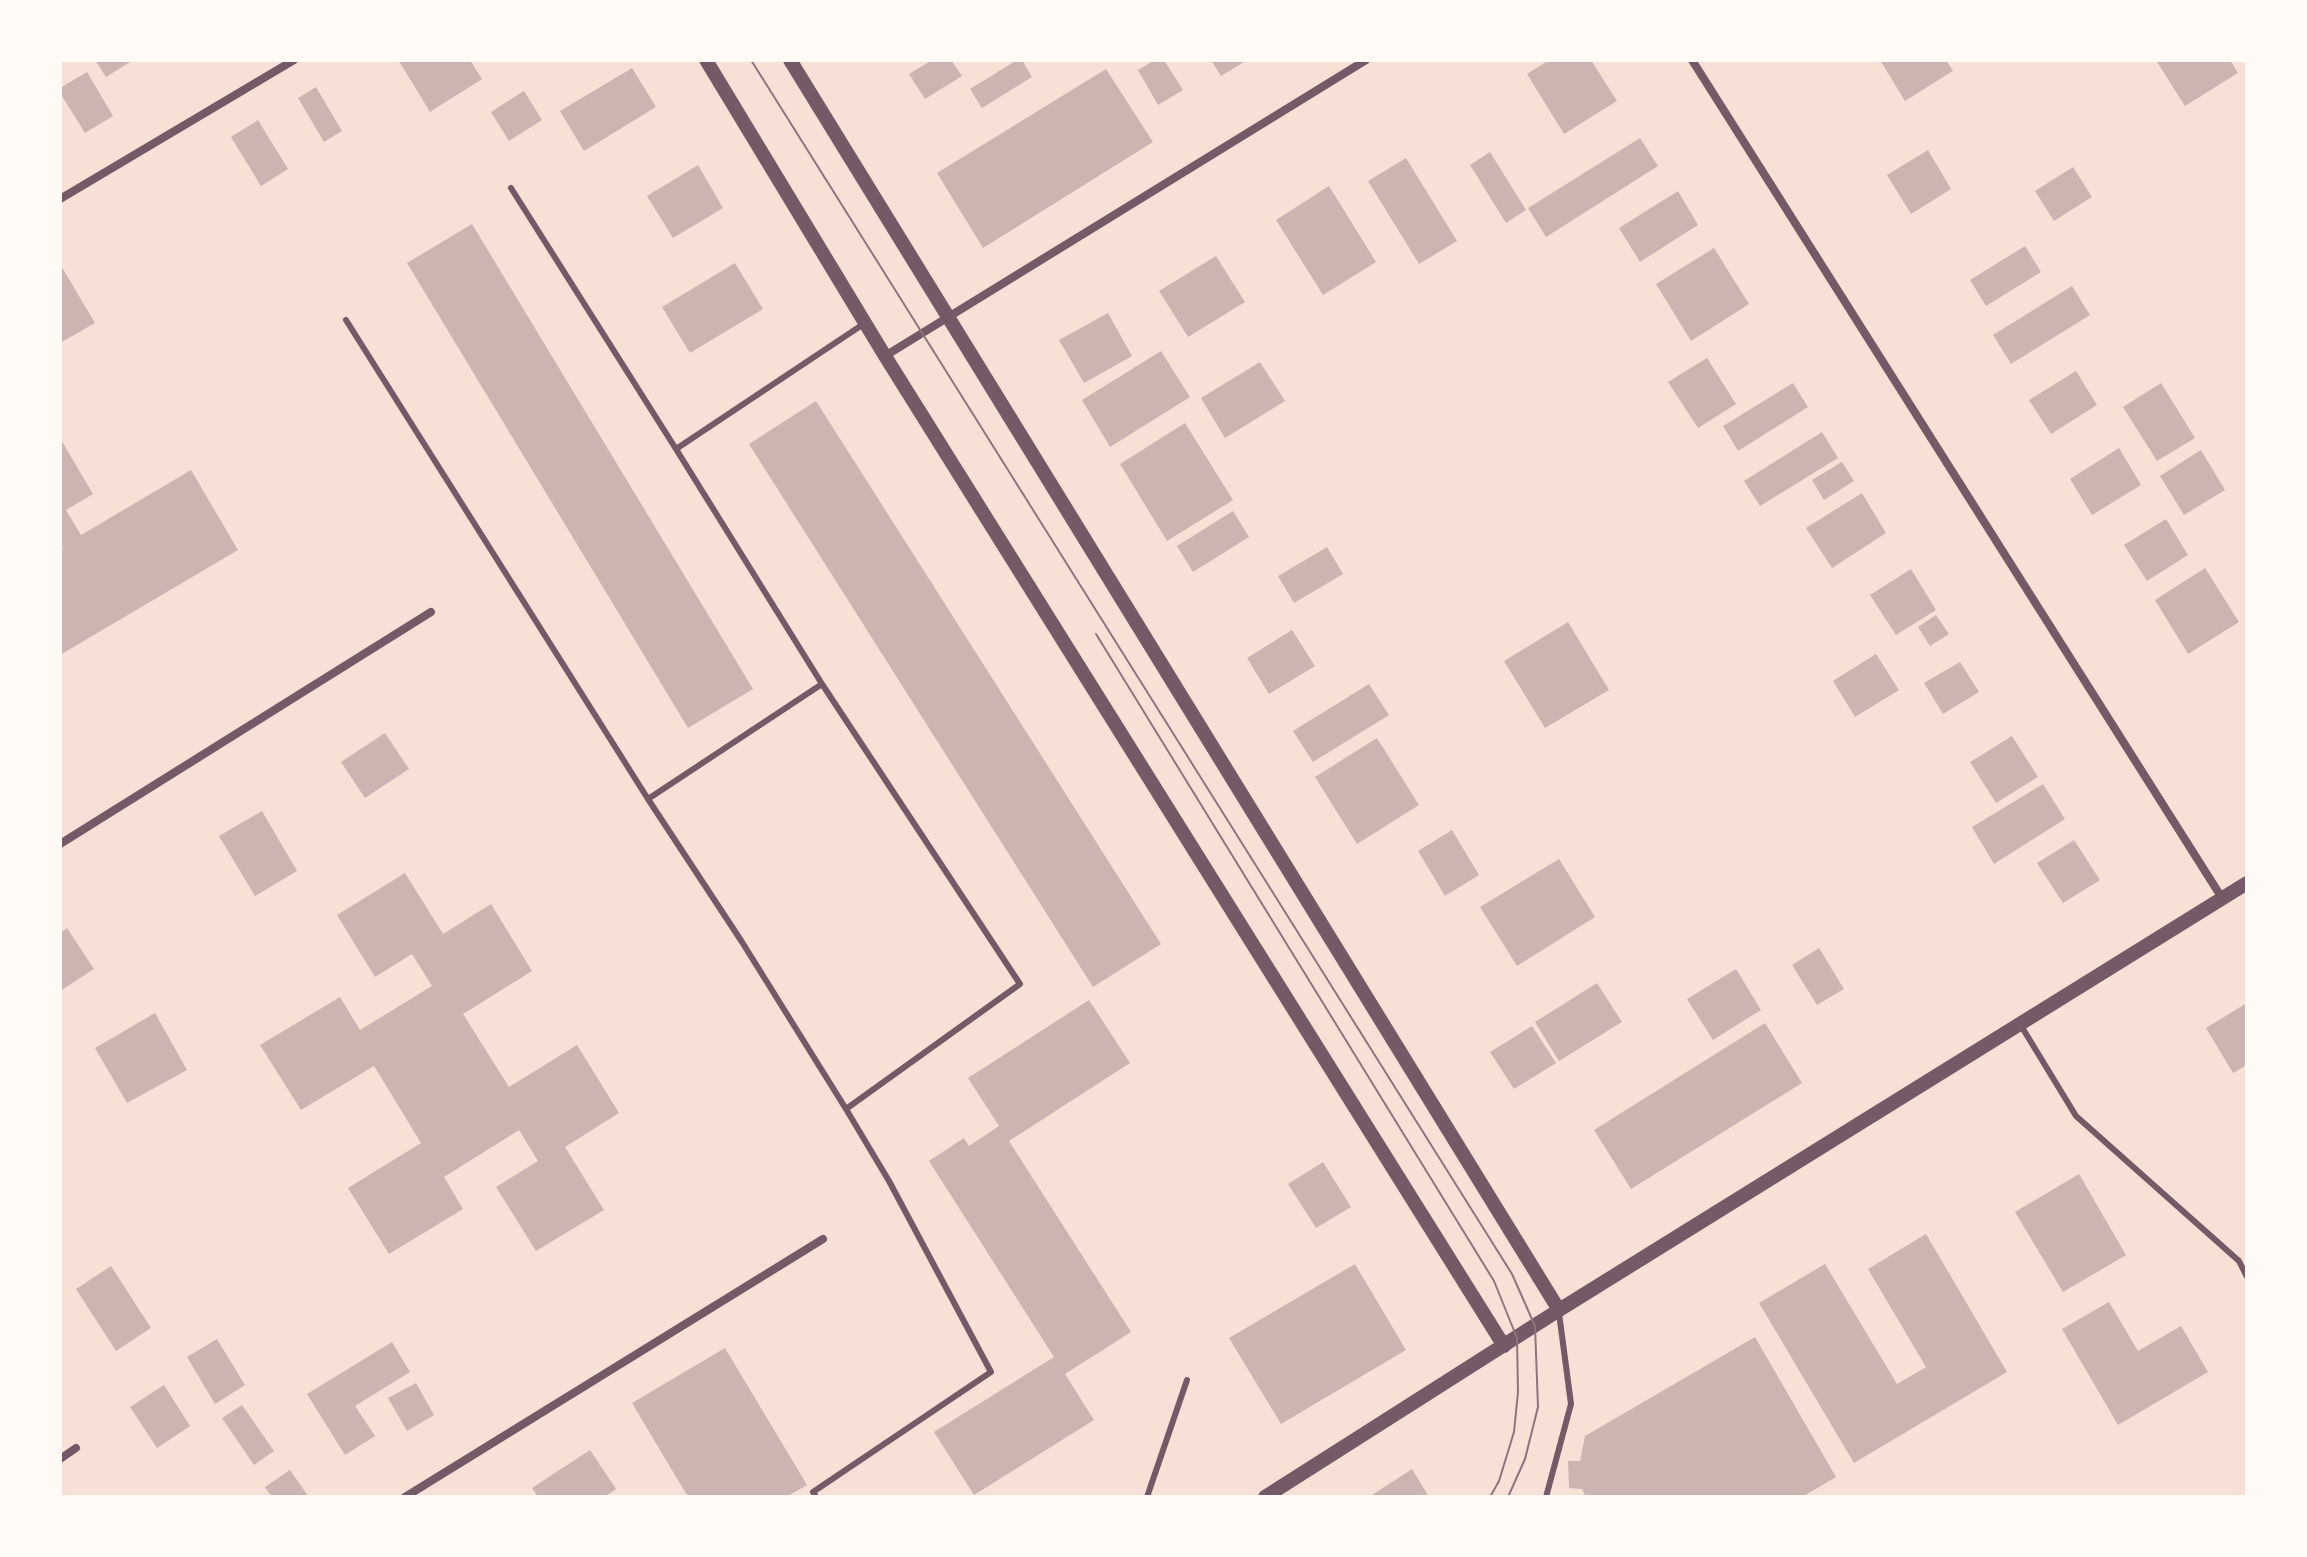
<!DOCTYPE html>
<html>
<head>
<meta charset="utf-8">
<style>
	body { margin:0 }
	#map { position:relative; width:2307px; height:1557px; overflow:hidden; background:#f7e1d7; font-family:"Work Sans",sans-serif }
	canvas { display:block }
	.frame { position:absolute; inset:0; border:62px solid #fffaf5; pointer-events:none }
</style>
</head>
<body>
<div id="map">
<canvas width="2307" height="1557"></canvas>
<div class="frame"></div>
</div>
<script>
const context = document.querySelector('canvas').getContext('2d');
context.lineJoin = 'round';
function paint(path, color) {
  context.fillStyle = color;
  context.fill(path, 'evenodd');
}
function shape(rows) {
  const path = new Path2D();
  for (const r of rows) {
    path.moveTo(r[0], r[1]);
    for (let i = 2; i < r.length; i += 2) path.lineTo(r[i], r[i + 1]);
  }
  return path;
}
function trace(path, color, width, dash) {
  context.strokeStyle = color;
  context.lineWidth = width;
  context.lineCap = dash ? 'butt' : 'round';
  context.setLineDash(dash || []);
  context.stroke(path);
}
paint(shape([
	[95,60,129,60,130,62,106,77],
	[401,60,470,60,482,79,430,112,399,61],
	[932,60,951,60,962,76,925,99,909,74],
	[1017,60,1022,60,1032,77,982,108,970,89],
	[1155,60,1164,60,1183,90,1158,105,1138,70],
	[1211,60,1247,60,1221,76],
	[1549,60,1591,60,1617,101,1564,134,1527,74],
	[1880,60,1946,60,1953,71,1905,101],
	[2160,60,2230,60,2238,73,2185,106,2157,62],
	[632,68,656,107,584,151,560,111],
	[1106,69,1153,142,983,248,937,173],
	[87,72,113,116,85,133,60,93,60,88],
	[316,87,342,131,324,142,298,98],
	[524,91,542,120,509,141,491,112],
	[258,120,288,169,261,186,231,137],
	[1640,138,1658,166,1546,237,1528,208],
	[1928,150,1951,189,1911,214,1887,175],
	[1490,152,1526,210,1506,223,1470,165],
	[1406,158,1457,241,1419,264,1368,181],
	[698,165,723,208,673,238,647,196],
	[2073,167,2092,197,2054,221,2035,191],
	[1329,186,1376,262,1323,295,1276,220],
	[1678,191,1698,225,1640,262,1619,228],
	[472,224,753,689,688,728,407,263],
	[2025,246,2041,272,1986,306,1970,280],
	[1714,248,1749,304,1691,341,1656,284],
	[1216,256,1245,302,1188,337,1159,291],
	[735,263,763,309,690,353,662,307],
	[60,264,95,323,60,343],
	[2072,286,2090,315,2011,364,1993,335],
	[1108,313,1132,356,1084,383,1059,340],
	[1161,351,1190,397,1110,447,1082,400],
	[1707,358,1736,404,1698,428,1668,382],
	[1260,362,1285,401,1225,438,1201,398],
	[2076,371,2097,405,2051,434,2029,400],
	[1793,383,1808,407,1738,451,1723,426],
	[2161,383,2195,438,2157,461,2123,407],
	[816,401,1161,944,1093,987,749,444],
	[1185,423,1233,500,1167,541,1120,464],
	[1822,432,1838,458,1760,506,1744,481],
	[60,438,93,494,66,510,81,535,191,470,238,550,60,655,60,551,63,549,60,543],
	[2119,448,2141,485,2092,515,2070,479],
	[2201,450,2225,490,2184,515,2160,476],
	[1842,462,1854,481,1824,500,1812,480],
	[1862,493,1886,533,1832,568,1806,528],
	[1233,511,1249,537,1193,572,1177,546],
	[2166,519,2188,555,2147,581,2124,545],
	[1327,547,1343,574,1294,603,1278,576],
	[2205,568,2239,622,2188,654,2155,600],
	[1911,569,1936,610,1896,635,1870,595],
	[1936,615,1949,634,1930,646,1918,627],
	[1568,622,1609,690,1545,728,1504,661],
	[1292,630,1315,666,1269,694,1247,658],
	[1876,654,1899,690,1855,717,1833,681],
	[1960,662,1979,692,1943,714,1924,683],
	[1369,684,1389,715,1313,762,1293,731],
	[385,733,409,769,365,798,341,762],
	[2012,736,2038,777,1996,803,1970,762],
	[1377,738,1419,805,1357,844,1315,777],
	[2043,784,2065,819,1994,864,1972,827],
	[262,811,297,871,255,896,219,836],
	[1452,830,1479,875,1445,896,1418,851],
	[2074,840,2100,880,2063,903,2037,863],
	[1559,859,1595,917,1517,966,1480,907],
	[405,873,443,934,491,904,532,971,463,1014,509,1087,577,1045,619,1113,565,1147,604,1210,536,1251,496,1187,538,1161,519,1130,444,1177,463,1209,389,1254,348,1188,421,1143,374,1066,301,1110,260,1045,340,997,360,1030,432,986,412,954,375,977,337,915],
	[67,928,94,969,60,991,60,933],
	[1819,948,1844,989,1817,1005,1792,965],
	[1736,969,1761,1010,1713,1040,1687,999],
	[1597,983,1622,1022,1559,1061,1535,1022],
	[1089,1000,1130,1063,1009,1141,1131,1332,1065,1374,1094,1420,974,1495,934,1432,1054,1357,929,1161,964,1138,969,1146,999,1126,968,1078],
	[2247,1003,2247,1065,2233,1073,2206,1028],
	[155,1013,187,1070,127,1103,95,1048],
	[1765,1023,1802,1083,1631,1189,1594,1130],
	[1532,1026,1556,1063,1514,1089,1490,1052],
	[1323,1162,1351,1207,1316,1228,1288,1184],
	[2079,1174,2126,1255,2063,1292,2015,1212],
	[1926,1234,2007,1372,1854,1463,1759,1303,1825,1264,1897,1384,1926,1367,1868,1269],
	[1355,1264,1406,1350,1281,1424,1229,1338],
	[111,1266,151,1328,116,1351,76,1289],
	[2109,1302,2138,1351,2181,1326,2208,1372,2118,1425,2062,1329],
	[1755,1337,1836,1477,1802,1497,1586,1497,1582,1489,1569,1488,1568,1461,1580,1461,1585,1436],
	[217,1339,245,1385,215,1404,187,1357],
	[392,1342,410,1372,355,1406,375,1436,345,1455,307,1394],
	[725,1348,807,1485,786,1497,688,1497,632,1403],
	[416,1383,434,1415,407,1431,388,1398],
	[164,1385,190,1426,157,1448,130,1407],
	[242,1405,274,1451,254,1465,222,1418],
	[590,1450,616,1489,604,1497,538,1497,532,1488],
	[1412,1469,1429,1497,1369,1497],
	[290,1470,309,1497,272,1497,265,1487]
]), '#ccb4b1');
trace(shape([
	[511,188,676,449],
	[346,320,648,799],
	[822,684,1020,984,846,1109],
	[2020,1024,2076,1116,2239,1261,2247,1277],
	[816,1497,813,1492,991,1372,889,1181,846,1109,742,942,648,799,822,684,676,449,865,323],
	[1147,1497,1187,1380],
	[1546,1497,1571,1404,1559,1313]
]), '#755966', 6);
trace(shape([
	[1692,60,2222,898],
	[60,199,294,60],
	[885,356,1366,60],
	[60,844,431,612],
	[60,1459,76,1448],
	[405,1497,823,1239]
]), '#755966', 8);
trace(shape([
	[706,60,885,356,1504,1346],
	[790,60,1559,1310],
	[1265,1497,1559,1310,2247,883]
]), '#755966', 14);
trace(shape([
	[751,60,1512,1274,1535,1326,1538,1407,1525,1459,1508,1497],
	[1096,634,1494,1281,1517,1338,1518,1392,1514,1432,1499,1481,1490,1497]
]), '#8f747c', 2);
</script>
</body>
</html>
